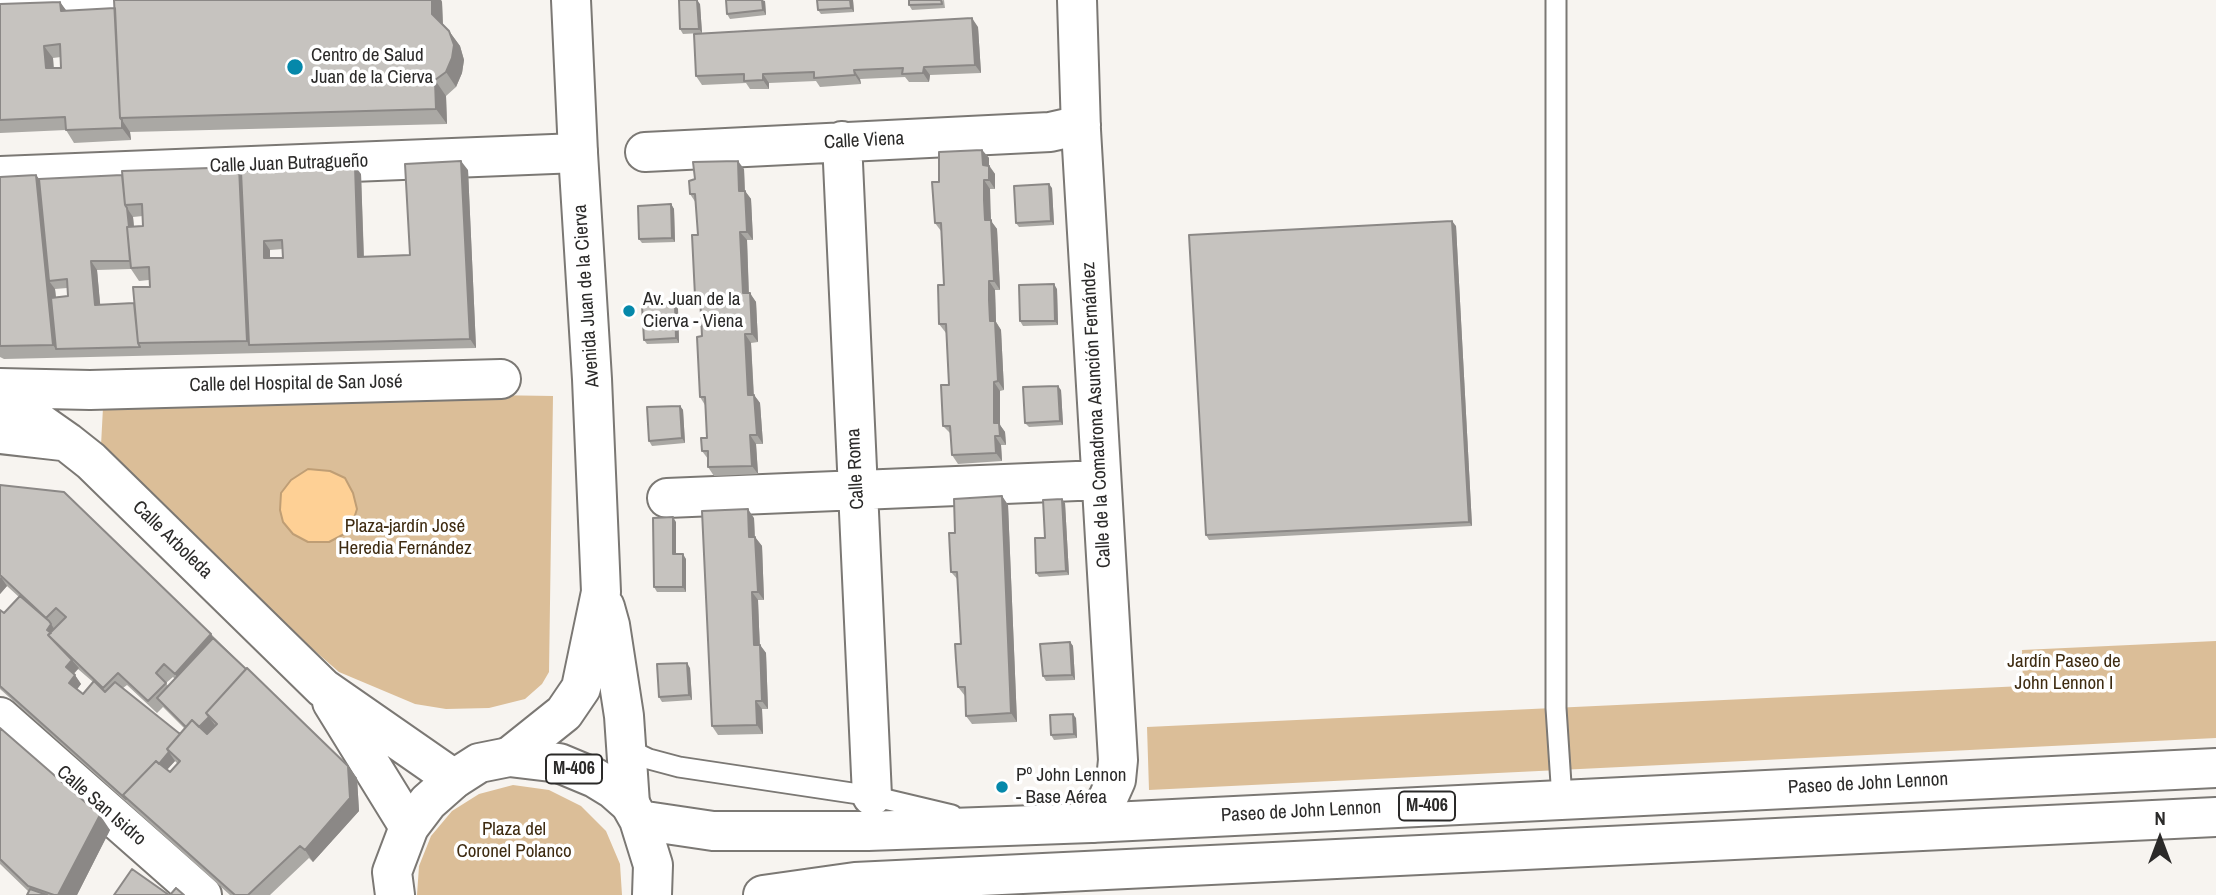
<!DOCTYPE html>
<html>
<head>
<meta charset="utf-8">
<style>
	body { margin:0 }
	#map { position:relative; width:2216px; height:895px; overflow:hidden; background:#f7f4f0; font-family:"Archivo Narrow",sans-serif }
	canvas { display:block }
	.north { position:absolute; left:2125px; top:804px; width:70px; height:70px; -webkit-text-stroke:5px #fff; paint-order:stroke; rotate:0deg; font-size:19px; font-weight:700; line-height:28px; text-align:center; color:#2b2a29 }
	.north::after { content:''; display:block; margin:auto; width:24px; height:32px; background:#2b2a29; clip-path:polygon(50% 0,100% 100%,50% 72%,0 100%) }
</style>
</head>
<body>
<div id="map">
<canvas width="2216" height="895"></canvas>
<div class="north">N</div>
</div>
<script>
const context = document.querySelector('canvas').getContext('2d');
context.lineJoin = 'round';
function paint(path, color) {
  context.fillStyle = color;
  context.fill(path, 'evenodd');
}
function shape(rows) {
  const path = new Path2D();
  for (const r of rows) {
    path.moveTo(r[0], r[1]);
    for (let i = 2; i < r.length; i += 2) path.lineTo(r[i], r[i + 1]);
  }
  return path;
}
function trace(path, color, width, dash) {
  context.strokeStyle = color;
  context.lineWidth = width;
  context.lineCap = dash ? 'butt' : 'round';
  context.setLineDash(dash || []);
  context.stroke(path);
}
function write(font, color, halo, rows, align = 'center') {
  context.font = font + ' "Archivo Narrow",sans-serif';
  context.lineWidth = 7;
  context.setLineDash([]);
  context.textBaseline = 'middle';
  context.strokeStyle = halo;
  context.fillStyle = color;
  for (const [text, x, y, turn = 0] of rows) {
    context.save();
    context.translate(x, y);
    context.rotate((+turn || 0) * Math.PI / 180);
    context.textAlign = isNaN(turn) ? turn : align;
    if (halo) context.strokeText(text, 0, 0);
    context.fillText(text, 0, 0);
    context.restore();
  }
}
paint(shape([
	[104,389,553,396,549,672,542,684,525,699,489,708,446,709,415,704,339,672,100,464],
	[2216,641,2216,738,1149,790,1147,727,2023,686,2022,650],
	[513,785,549,790,581,806,606,831,620,864,622,895,417,895,419,866,431,836,452,811,479,794]
]), '#dbbe98');
const water = shape([
	[308,469,330,471,345,478,353,493,357,509,350,531,329,542,308,542,293,534,283,522,280,510,281,493,291,480,308,469]
]);
paint(water, '#fed095');
trace(water, '#bf9e75', 2);
const service = shape([
	[1556,0,1556,708,1562,799],
	[626,748,649,759,679,767,872,796,952,815]
]);
const minor = shape([
	[1077,0,1081,130,1118,760,1116,780,1108,798,1091,823],
	[0,10,269,0],
	[842,141,872,796],
	[645,152,1050,132,1081,125],
	[0,176,578,153],
	[0,388,90,390,501,379],
	[0,395,67,442,91,461,323,688,454,779],
	[0,434,62,441],
	[667,498,1101,480],
	[332,702,409,827],
	[0,717,202,895]
]);
const tertiary = shape([
	[605,607,610,625,624,716,630,804],
	[509,757,564,713,581,688,601,592,592,379,578,153,571,0]
]);
const trunk = shape([
	[639,820,713,831,868,831,1091,823,2216,768],
	[395,895,392,872,409,827,428,802,454,779,479,763,509,757,559,763,595,778,613,789,630,804,639,820,653,865,652,895],
	[763,895,855,882,2216,817]
]);
trace(service, '#7b7874', 23);
trace(minor, '#7b7874', 42);
trace(tertiary, '#7b7874', 42);
trace(trunk, '#7b7874', 42);
trace(service, '#fff', 19);
trace(minor, '#fff', 38);
trace(tertiary, '#fff', 38);
trace(trunk, '#fff', 38);
paint(shape([
	[114,0,441,0,442,2,443,24,449,31,460,46,464,60,462,73,456,87,446,96,447,124,130,132,131,140,74,143,66,130,0,133,0,4,60,2,66,11,115,8],
	[61,57,61,68,54,68,53,58],
	[817,0,853,0,854,12,821,14,818,10],
	[944,0,945,8,912,10,909,5],
	[765,1,766,15,730,19,727,14],
	[700,4,702,33,683,34,680,29],
	[978,27,981,73,930,75,929,82,909,82,905,77,860,79,861,84,820,87,816,81,769,83,769,89,750,89,746,83,702,85,696,76],
	[982,150,989,158,989,165,995,174,995,189,990,189,990,209,991,221,997,229,1000,290,995,290,996,322,1001,330,1004,390,1000,391,1000,425,1005,432,1006,445,1001,445,1002,461,958,464,952,455,951,434,943,426,949,385,946,333,939,324,944,285,941,231,935,223,939,182],
	[744,169,745,191,751,199,753,240,747,240,749,293,756,302,758,342,751,343,754,395,760,403,763,444,756,444,758,474,714,476,708,467,708,459,702,451,707,438,705,405,700,397,702,336,700,304,695,296,698,235,696,203,690,194],
	[468,170,476,348,4,359,0,357,0,177,36,175,39,179,241,171,361,174,364,257,410,255],
	[143,216,143,226,134,227,133,217],
	[283,249,283,258,270,258,270,250],
	[131,269,139,281,149,280,150,287,134,303,100,305,97,270],
	[67,288,68,296,56,297,55,289],
	[1052,188,1054,225,1019,227,1016,223],
	[671,204,674,209,675,242,642,243,639,239],
	[1456,226,1472,526,1209,540,1206,535],
	[1057,289,1058,325,1023,326,1020,321],
	[675,304,678,309,679,343,647,344,644,340],
	[1061,390,1063,425,1029,427,1025,423],
	[680,406,683,410,685,443,652,446,649,441],
	[0,485,211,634,357,778,359,811,313,862,309,858,270,895,230,895,0,689,0,610,4,613,19,597,7,586,0,594],
	[78,669,93,682,83,694,77,689,81,684,74,674],
	[173,677,175,679,168,686,166,683],
	[127,685,157,713,163,707,185,729,180,734,123,688],
	[175,761,178,764,170,772,167,770],
	[1002,496,1008,505,1017,722,972,724,966,716,965,696,958,687,961,644,958,580,951,572,955,533],
	[1065,503,1069,575,1039,577,1036,573,1045,538],
	[754,518,755,537,762,546,764,600,758,600,759,627,760,645,766,653,768,709,762,709,763,734,718,735,712,726],
	[676,522,676,554,686,559,686,592,657,592,654,587],
	[1070,642,1073,646,1075,680,1046,681,1043,676],
	[690,668,692,700,662,702,659,697],
	[1076,718,1077,738,1054,740,1051,735],
	[0,728,110,830,77,895,27,895,29,892,0,864]
]), '#aaa8a4');
paint(shape([
	[432,0,441,0,442,2,443,29,432,14],
	[697,0,700,4,702,33,699,29],
	[762,0,765,1,766,15,763,10],
	[850,0,853,0,854,12,851,8],
	[60,2,69,14,61,11],
	[972,18,978,27,981,73,975,65],
	[449,31,460,46,464,60,462,73,456,87,446,72],
	[44,46,53,58,54,80,46,68],
	[924,67,930,75,929,82,923,73],
	[854,70,860,79,861,84,855,75],
	[763,74,769,83,769,89,763,80],
	[435,80,446,96,447,124,436,109],
	[122,120,130,132,131,140,122,128],
	[982,150,989,158,989,174,983,165],
	[461,161,468,170,476,348,470,339],
	[738,161,744,169,745,199,739,191],
	[355,166,361,174,364,266,358,257],
	[989,166,995,174,995,189,989,180],
	[239,167,247,179,249,345,247,341],
	[36,175,45,187,49,281,55,289,61,349,56,349,53,345],
	[984,180,990,189,991,221,997,229,1000,290,994,281,985,220],
	[1049,184,1052,188,1054,225,1051,221],
	[745,191,751,199,753,240,747,232],
	[671,204,674,209,675,242,672,238],
	[127,208,133,217,138,269,132,261],
	[1452,221,1456,226,1472,526,1469,522],
	[740,232,747,240,749,302,743,293],
	[264,241,270,250,270,267,264,258],
	[91,261,97,270,101,313,95,305],
	[989,281,995,290,996,322,1001,330,1004,390,998,381,990,321],
	[1054,284,1057,289,1058,325,1055,321],
	[750,293,756,302,758,342,752,334],
	[675,304,678,309,679,343,676,338],
	[745,334,751,343,754,403,748,395],
	[994,382,1000,391,1000,425,1005,432,1006,445,1000,436,994,423],
	[1058,386,1061,390,1063,425,1060,421],
	[754,395,760,403,763,444,757,435],
	[680,406,683,410,685,443,682,438],
	[750,435,756,444,758,474,752,466],
	[995,436,1001,445,1002,461,996,453],
	[1002,496,1008,505,1017,722,1011,713],
	[1062,499,1065,503,1069,575,1066,571],
	[748,509,754,518,755,546,749,537],
	[673,517,676,522,676,559,673,554],
	[755,537,762,546,764,600,758,592],
	[683,554,686,559,686,592,683,587],
	[1,577,7,586,0,594,0,578],
	[752,592,758,600,760,653,754,645],
	[51,624,57,633,55,636,47,630],
	[211,634,219,646,183,686,175,674],
	[1070,642,1073,646,1075,680,1072,675],
	[760,645,766,653,768,709,762,701],
	[72,660,79,668,72,675,66,667],
	[687,663,690,668,692,700,689,695],
	[75,675,81,684,75,692,69,683],
	[756,701,762,709,763,734,757,725],
	[1073,714,1076,718,1077,738,1074,734],
	[209,717,215,725,205,736,199,728],
	[169,752,175,761,134,805,127,798],
	[348,766,357,778,359,811,313,862,305,850],
	[100,815,110,830,77,895,58,895]
]), '#8b8886');
const building = shape([
	[114,0,432,0,432,14,449,31,454,45,452,58,446,72,435,80,436,109,120,118,114,0],
	[679,0,697,0,699,29,680,29,679,0],
	[726,0,762,0,763,10,727,14,726,0],
	[817,0,850,0,851,8,818,10,817,0],
	[909,0,941,0,942,4,909,5,909,0],
	[60,2,61,11,115,8,120,118,122,120,122,128,66,130,65,117,0,120,0,4,60,2],
	[60,44,61,68,46,68,44,46,60,44],
	[972,18,975,65,924,67,923,73,902,74,903,68,854,70,855,75,814,78,814,72,763,74,763,80,744,81,744,74,696,76,694,34,972,18],
	[982,150,983,165,989,166,989,180,984,180,984,200,985,220,991,220,994,281,989,281,989,300,990,321,995,321,998,381,994,382,994,423,999,423,1000,436,995,436,996,453,952,455,950,426,943,426,941,385,949,385,946,324,939,324,938,285,944,285,941,223,935,223,932,182,939,182,939,152,982,150],
	[461,161,470,339,249,345,241,171,355,166,358,257,410,255,405,164,461,161],
	[282,240,283,258,264,258,264,241,282,240],
	[738,161,739,191,745,191,747,232,740,232,743,293,750,293,751,312,752,334,745,334,748,395,754,395,757,435,750,435,752,466,708,467,708,451,702,451,701,438,707,438,705,397,700,397,697,337,702,336,700,296,695,296,692,235,698,235,695,194,690,194,689,181,695,179,693,162,738,161],
	[239,167,247,341,138,343,133,287,150,287,149,267,131,268,127,227,143,226,142,204,125,205,122,171,239,167],
	[36,175,53,345,0,346,0,177,36,175],
	[122,175,125,205,127,208,129,227,127,227,130,261,91,261,95,305,134,303,138,343,140,347,56,349,51,298,68,296,67,279,49,281,39,179,122,175],
	[1049,184,1051,221,1016,223,1014,186,1049,184],
	[671,204,672,238,639,239,638,206,671,204],
	[1452,221,1469,522,1206,535,1189,235,1452,221],
	[1054,284,1055,321,1020,321,1019,285,1054,284],
	[675,304,676,338,644,340,642,306,675,304],
	[1058,386,1060,421,1025,423,1023,387,1058,386],
	[680,406,682,438,649,441,647,407,680,406],
	[0,485,64,492,211,634,175,674,164,664,156,673,166,683,148,701,118,673,103,688,48,635,66,617,56,608,46,618,0,575,0,485],
	[1002,496,1011,713,966,716,965,687,958,687,956,660,955,644,961,644,957,572,951,572,950,553,949,533,955,533,954,499,1002,496],
	[1062,499,1066,571,1036,573,1035,538,1045,538,1043,500,1062,499],
	[748,509,749,537,755,537,758,592,752,592,753,618,754,645,760,645,762,701,756,701,757,725,712,726,702,511,748,509],
	[673,517,673,554,683,554,683,587,654,587,653,518,673,517],
	[20,596,49,621,51,624,47,630,51,633,48,635,72,660,66,667,75,675,69,683,83,694,94,681,105,692,115,682,180,734,167,749,169,752,159,764,156,761,123,795,126,799,0,686,0,610,4,613,20,596],
	[213,638,246,669,206,713,209,717,199,727,192,720,186,727,157,698,213,638],
	[1070,642,1072,675,1043,676,1040,644,1070,642],
	[687,663,689,695,659,697,657,664,687,663],
	[247,668,348,766,350,798,305,850,300,846,248,895,235,895,123,795,156,761,170,772,180,761,167,749,192,720,207,734,217,724,206,713,247,668],
	[1073,714,1074,734,1051,735,1050,715,1073,714],
	[0,728,100,815,58,895,54,895,28,886,0,859,0,728],
	[132,869,169,895,114,895,132,869],
	[176,888,184,895,170,895,176,888],
	[30,889,47,895,27,895,30,889]
]);
paint(building, '#c6c3bf');
trace(building, '#8b8886', 2);
for (const [x, y, r, color] of [
	[295,67,9,"#0588aa"],
	[629,311,7,"#0588aa"],
	[1002,787,7,"#0588aa"]
]) {
  const dot = new Path2D();
  dot.arc(x, y, r, 0, 2 * Math.PI);
  context.fillStyle = color;
  context.fill(dot);
  trace(dot, '#fff', 2.5);
}
for (const [x, y, w] of [
	[574,769,56],
	[1427,806,56]
]) {
  const box = new Path2D();
  box.roundRect(x - w / 2, y - 14.5, w, 29, 5);
  context.fillStyle = '#fff';
  context.fill(box);
  trace(box, '#2b2a29', 2);
}
write('bold 18px', '#2b2a29', null, [
	["M-406",574,769],
	["M-406",1427,806]
]);
write('19px', '#2b2a29', '#fff', [
	["Centro de Salud",311,56],
	["Juan de la Cierva",311,78],
	["Av. Juan de la",643,300],
	["Cierva - Viena",643,322],
	["Pº John Lennon",1016,776],
	["- Base Aérea",1016,798]
], 'left');
write('19px', '#2b2a29', '#fff', [
	["Calle Viena",864,141,-3],
	["Calle Juan Butragueño",289,164,-2],
	["Avenida Juan de la Cierva",587,296,-94],
	["Calle del Hospital de San José",296,384,-1],
	["Calle de la Comadrona Asunción Fernández",1097,415,-93],
	["Calle Roma",856,469,-93],
	["Calle Arboleda",172,540,44],
	["Paseo de John Lennon",1868,784,-3],
	["Calle San Isidro",101,806,41],
	["Paseo de John Lennon",1301,812,-3]
]);
write('19px', '#3e2b11', '#fff', [
	["Plaza-jardín José",405,527],
	["Heredia Fernández",405,549],
	["Jardín Paseo de",2064,662],
	["John Lennon I",2064,684],
	["Plaza del",514,830],
	["Coronel Polanco",514,852]
]);
</script>
</body>
</html>
